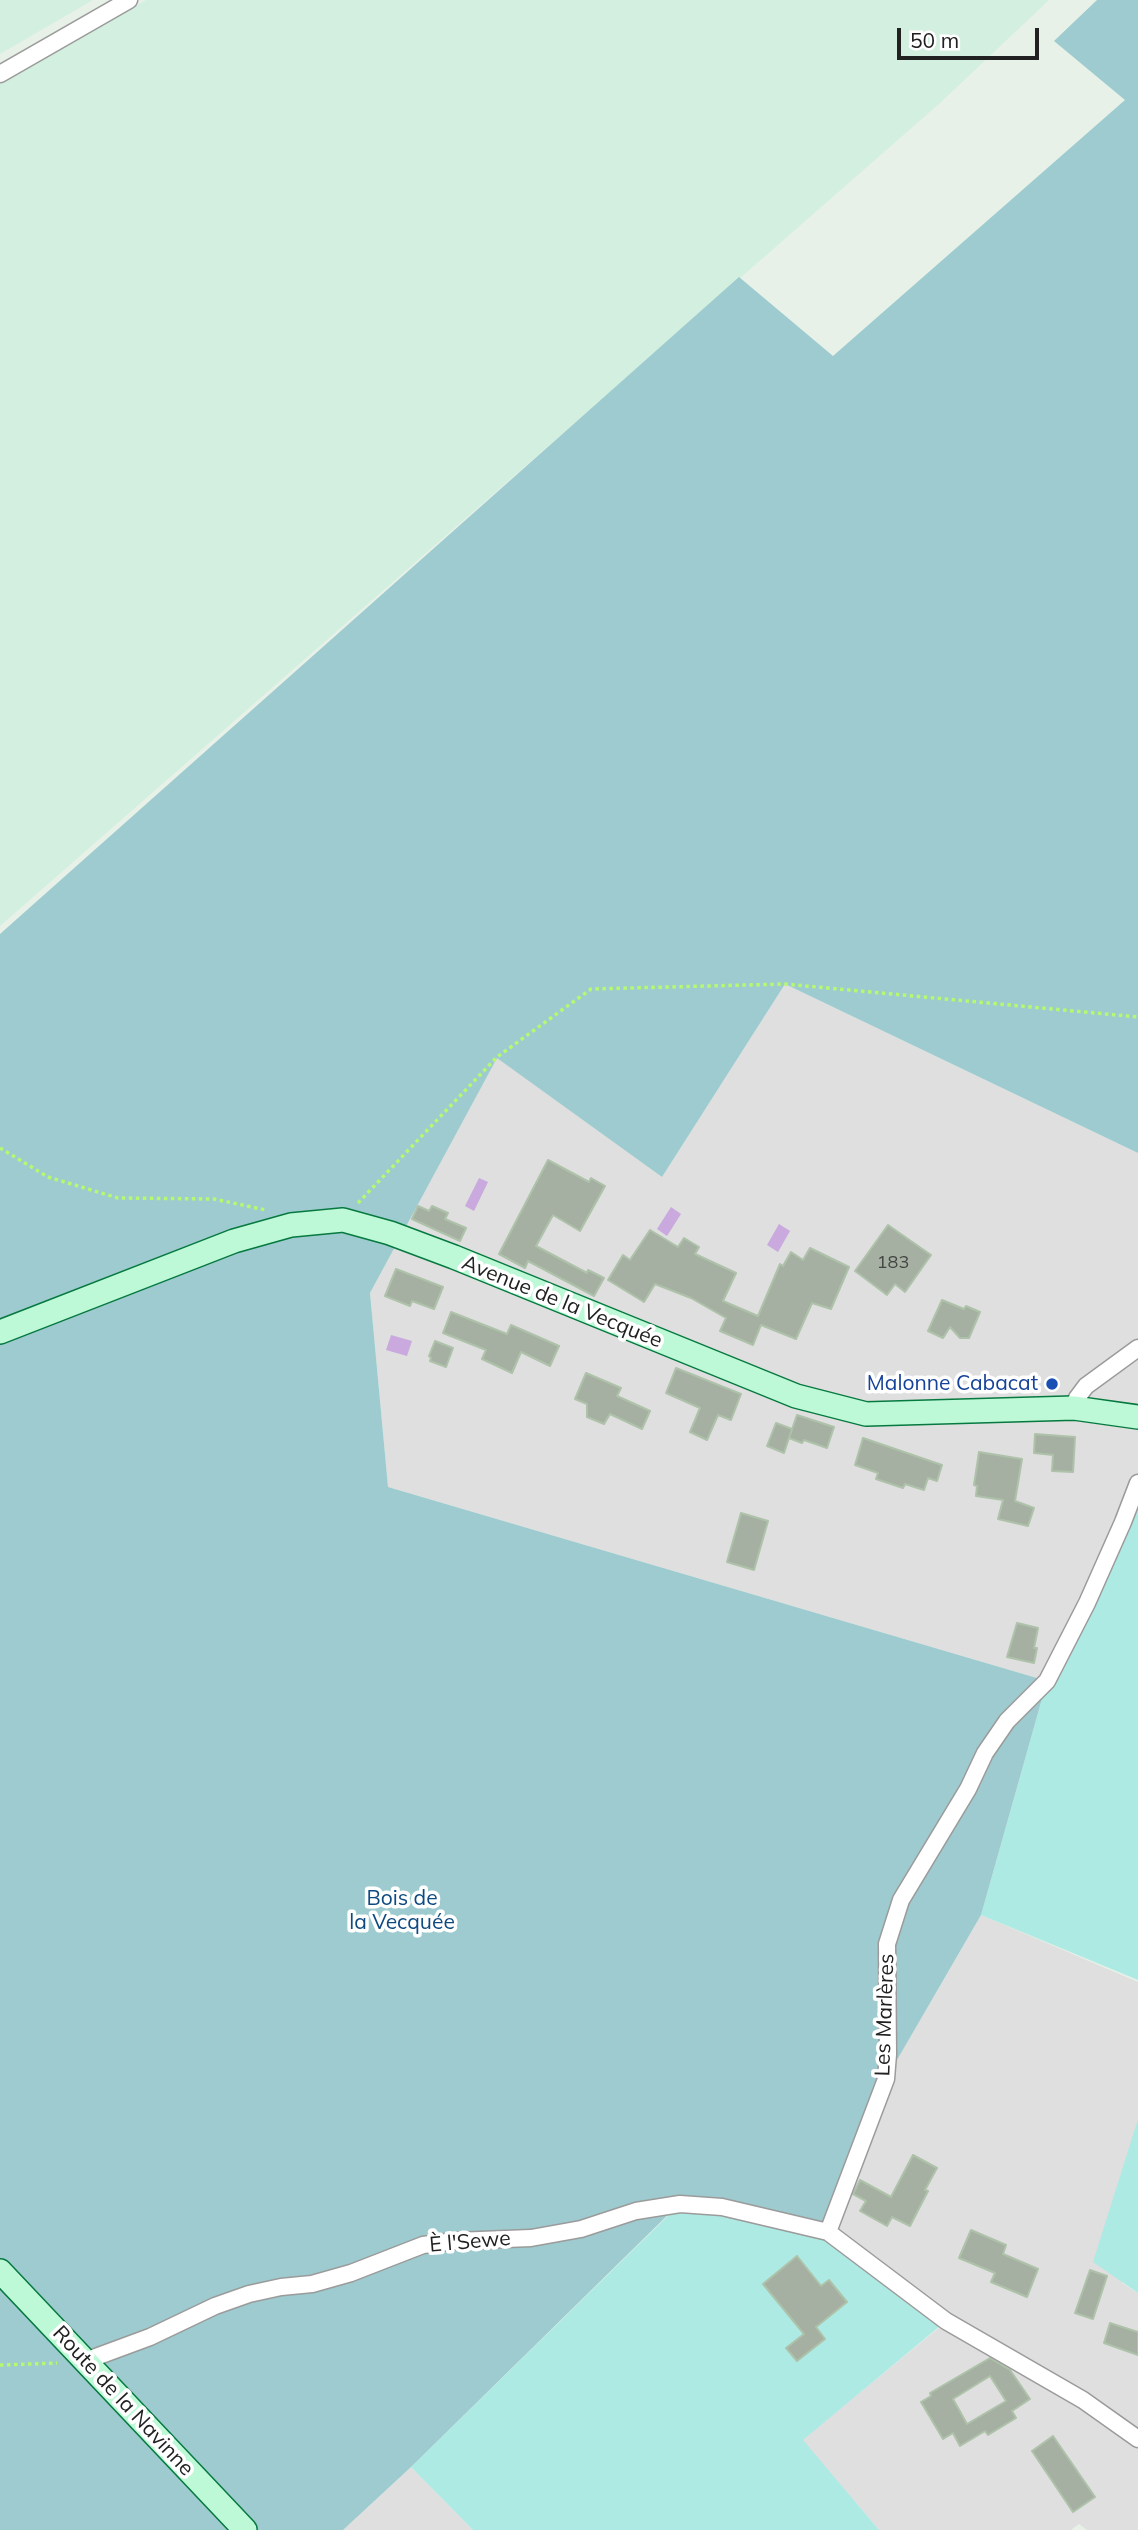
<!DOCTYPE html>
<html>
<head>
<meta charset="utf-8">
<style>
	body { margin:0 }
	#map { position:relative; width:1138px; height:2530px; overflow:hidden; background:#e7f1e8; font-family:Mulish,sans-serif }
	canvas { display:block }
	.scale { position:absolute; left:897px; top:28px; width:142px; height:32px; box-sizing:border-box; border:4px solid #212121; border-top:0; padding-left:9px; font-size:21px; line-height:24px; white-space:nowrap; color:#212121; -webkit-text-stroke:5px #fff; paint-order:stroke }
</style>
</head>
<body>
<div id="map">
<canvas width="1138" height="2530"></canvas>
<div class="scale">50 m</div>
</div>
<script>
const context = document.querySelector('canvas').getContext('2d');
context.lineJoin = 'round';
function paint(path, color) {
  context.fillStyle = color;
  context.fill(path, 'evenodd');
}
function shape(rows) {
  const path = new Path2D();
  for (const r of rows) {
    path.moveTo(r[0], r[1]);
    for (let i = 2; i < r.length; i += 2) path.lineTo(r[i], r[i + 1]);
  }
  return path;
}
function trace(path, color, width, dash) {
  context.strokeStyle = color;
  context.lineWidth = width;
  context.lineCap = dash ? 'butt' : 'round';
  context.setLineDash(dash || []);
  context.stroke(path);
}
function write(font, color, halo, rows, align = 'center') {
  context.font = font + ' Mulish,sans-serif';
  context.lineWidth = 7;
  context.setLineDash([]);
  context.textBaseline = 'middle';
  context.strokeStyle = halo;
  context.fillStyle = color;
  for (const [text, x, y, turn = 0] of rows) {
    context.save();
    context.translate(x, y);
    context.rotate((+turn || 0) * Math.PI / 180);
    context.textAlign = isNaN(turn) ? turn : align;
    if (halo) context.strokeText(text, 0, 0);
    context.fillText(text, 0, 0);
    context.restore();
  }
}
paint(shape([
	[785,984,1138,1153,1138,1483,1047,1681,388,1487,370,1293,497,1057,662,1177],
	[981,1915,1138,1982,1138,2119,1122,2283,1138,2293,1138,2530,1087,2530,1079,2524,1071,2530,879,2530,802,2440,946,2322,828,2231,886,2079],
	[411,2467,473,2530,343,2530]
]), '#dedfde');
paint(shape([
	[0,0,93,0,0,54],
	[146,0,1049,0,940,103,0,926,0,83]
]), '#d3efe0');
paint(shape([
	[1138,1483,1138,1980,981,1915,1047,1681],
	[1138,2119,1138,2293,1093,2262],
	[680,2204,828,2232,946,2321,803,2440,879,2530,473,2530,411,2467]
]), '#aeeae4');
paint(shape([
	[1097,0,1138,0,1138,1153,785,984,662,1177,497,1058,370,1293,388,1487,1047,1681,981,1915,886,2079,828,2232,679,2204,411,2467,343,2530,0,2530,0,934,739,277,833,356,1125,100,1054,41]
]), '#9dcbcf');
paint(shape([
	[479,1178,488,1182,474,1211,465,1206],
	[671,1207,681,1214,667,1236,657,1229],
	[779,1224,790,1231,778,1252,767,1245],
	[391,1335,412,1341,407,1356,386,1350]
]), '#c9a9de');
const building = shape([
	[548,1160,589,1182,591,1178,605,1186,580,1231,553,1215,536,1246,587,1273,588,1270,604,1278,594,1296,528,1261,525,1268,499,1254,548,1160],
	[418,1206,429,1211,432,1206,448,1213,445,1219,466,1228,460,1241,412,1219,418,1206],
	[888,1225,931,1255,905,1292,895,1284,887,1295,855,1271,888,1225],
	[650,1230,678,1247,684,1238,699,1247,695,1254,736,1273,723,1301,758,1316,780,1264,783,1266,791,1252,803,1260,810,1248,849,1267,831,1309,812,1303,796,1339,761,1325,753,1345,720,1331,726,1318,691,1298,655,1284,644,1302,608,1280,623,1255,630,1260,650,1230],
	[396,1269,443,1287,434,1309,412,1301,410,1306,385,1296,396,1269],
	[942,1300,964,1309,966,1306,980,1312,969,1338,960,1338,950,1327,943,1338,928,1331,942,1300],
	[451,1312,507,1334,511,1325,559,1346,550,1366,521,1352,512,1373,482,1359,486,1350,443,1333,451,1312],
	[435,1341,453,1348,446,1367,430,1361,431,1358,429,1356,435,1341],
	[676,1368,741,1394,731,1420,718,1415,707,1440,690,1432,700,1408,666,1393,676,1368],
	[586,1373,621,1388,617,1396,650,1411,642,1429,610,1414,604,1424,587,1417,587,1404,575,1399,586,1373],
	[797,1415,834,1427,827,1448,804,1440,802,1443,789,1438,797,1415],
	[776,1423,792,1429,784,1453,767,1446,776,1423],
	[1035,1434,1075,1437,1073,1472,1052,1471,1053,1455,1034,1453,1035,1434],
	[863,1438,942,1465,937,1481,928,1478,924,1490,905,1484,903,1488,876,1479,878,1473,855,1465,863,1438],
	[979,1452,1022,1459,1015,1501,1034,1508,1028,1526,998,1519,1003,1500,976,1496,977,1486,974,1485,979,1452],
	[741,1513,768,1521,754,1570,727,1562,741,1513],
	[1017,1623,1038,1628,1034,1648,1037,1648,1034,1663,1007,1657,1017,1623],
	[913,2155,937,2168,925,2190,928,2191,910,2226,892,2217,887,2226,860,2211,866,2201,853,2194,860,2180,891,2197,913,2155],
	[971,2230,1006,2245,1003,2254,1038,2269,1027,2297,991,2282,995,2273,959,2258,971,2230],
	[797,2256,821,2286,829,2280,847,2302,816,2327,825,2339,797,2361,786,2348,804,2334,763,2284,797,2256],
	[1090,2270,1107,2276,1093,2319,1075,2313,1090,2270],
	[1110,2323,1138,2332,1138,2355,1104,2343,1110,2323],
	[990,2358,1010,2370,1030,2399,1012,2411,1016,2418,988,2435,985,2431,960,2446,953,2433,943,2439,921,2402,931,2396,930,2393,990,2358],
	[990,2376,1006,2401,967,2424,953,2399,990,2376],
	[1053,2436,1095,2497,1073,2512,1032,2451,1053,2436]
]);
paint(building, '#a5b0a3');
trace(building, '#aec2aa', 2);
const street = shape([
	[0,74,129,0],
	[1074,1408,1077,1398,1086,1386,1138,1348],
	[828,2232,886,2079,888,2054,887,1944,901,1900,968,1789,985,1753,1007,1721,1047,1681,1087,1603,1123,1522,1138,1483],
	[85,2361,150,2337,215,2306,249,2294,281,2287,312,2284,351,2273,423,2245,455,2241,531,2238,581,2229,636,2211,680,2204,722,2207,828,2232,946,2321,1083,2400,1138,2439]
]);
const secondary = shape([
	[0,1332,234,1241,291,1225,343,1220,390,1233,454,1257,796,1396,866,1414,1074,1408,1138,1417],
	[0,2271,245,2530]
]);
trace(street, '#9b9b9b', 19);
trace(secondary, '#06793f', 26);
trace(shape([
	[0,1148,48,1177,118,1198,214,1199,266,1210],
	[358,1203,497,1057,591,989,785,984,1138,1017],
	[0,2365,57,2363]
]), '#b6f871', 3.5, [3.5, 3.5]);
trace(street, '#fff', 16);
trace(secondary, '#bdf9d7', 23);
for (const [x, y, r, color] of [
	[1052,1384,7,"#1a4fb4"]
]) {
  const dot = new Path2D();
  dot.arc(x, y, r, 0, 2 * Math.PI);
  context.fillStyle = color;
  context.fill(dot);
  trace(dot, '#fff', 2.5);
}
write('18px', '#424542', null, [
	["183",893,1263]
]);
write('21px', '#212121', '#fff', [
	["Avenue de la Vecquée",562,1302,22],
	["Les Marlères",885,2015,-88],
	["È l'Sewe",470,2242,-5],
	["Route de la Navinne",123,2401,47]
]);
write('21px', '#164399', '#fff', [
	["Malonne Cabacat",1038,1384]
], 'right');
write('21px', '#0d4a80', '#fff', [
	["Bois de",402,1899],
	["la Vecquée",402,1923]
]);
</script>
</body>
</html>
